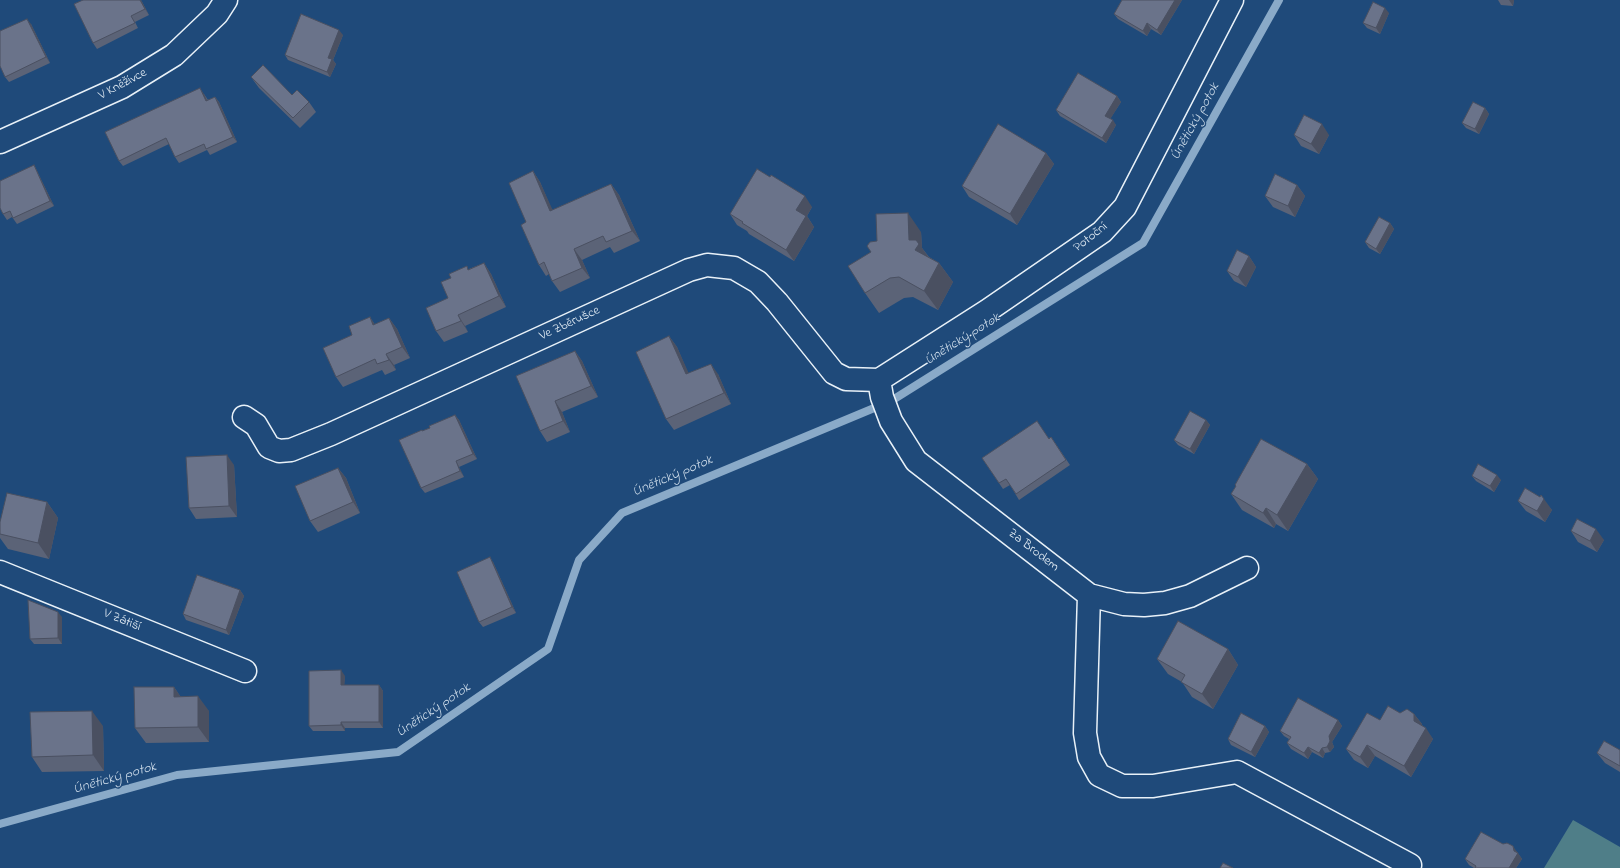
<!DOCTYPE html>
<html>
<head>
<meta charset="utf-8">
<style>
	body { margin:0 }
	canvas { display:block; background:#1f4a7a }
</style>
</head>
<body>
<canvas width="1620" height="868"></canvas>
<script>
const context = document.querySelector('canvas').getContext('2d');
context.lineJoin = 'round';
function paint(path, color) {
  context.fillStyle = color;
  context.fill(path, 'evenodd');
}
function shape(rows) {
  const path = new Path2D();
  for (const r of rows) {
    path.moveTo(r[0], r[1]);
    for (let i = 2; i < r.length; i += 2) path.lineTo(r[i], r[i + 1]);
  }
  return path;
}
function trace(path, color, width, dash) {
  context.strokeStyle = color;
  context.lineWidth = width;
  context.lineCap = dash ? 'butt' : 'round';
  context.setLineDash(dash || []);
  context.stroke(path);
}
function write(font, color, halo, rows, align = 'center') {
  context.font = font + ' "Indie Flower",sans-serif';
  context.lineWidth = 3;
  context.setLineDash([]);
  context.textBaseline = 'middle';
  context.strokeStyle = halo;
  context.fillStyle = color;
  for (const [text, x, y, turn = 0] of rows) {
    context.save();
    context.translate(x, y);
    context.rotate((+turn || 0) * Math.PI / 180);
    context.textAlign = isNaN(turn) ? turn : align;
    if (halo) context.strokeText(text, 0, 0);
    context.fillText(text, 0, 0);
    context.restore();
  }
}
paint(shape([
	[1573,820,1620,847,1620,868,1544,868]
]), '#4f7e88');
trace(shape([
	[0,824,177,775,398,752,548,649,579,560,622,513,891,401,1143,243,1279,0]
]), '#8aaac8', 8);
const minor = shape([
	[0,142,122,87,174,55,217,14,226,0],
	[879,380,987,311,1102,232,1125,207,1232,0],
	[879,380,882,397,891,421,916,461,1089,595,1124,604,1144,605,1165,603,1190,596,1247,568],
	[244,417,256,425,269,447,279,451,291,450,331,434,689,270,707,265,734,268,758,282,777,302,834,373,846,379,879,380],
	[0,572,245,671],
	[1089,595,1085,733,1089,757,1099,775,1122,786,1153,786,1237,772,1410,865]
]);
trace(minor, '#e8f1f8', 25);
trace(minor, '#1f4a7a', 22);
paint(shape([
	[83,0,141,0,149,15,135,22,138,28,97,49,93,43],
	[1182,0,1161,35,1151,29,1147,36,1118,19,1114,14],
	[1498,0,1514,0,1513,6,1501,5],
	[1389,13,1380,34,1367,28,1363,23],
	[31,24,50,63,9,82,5,77],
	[343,35,333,60,336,64,330,77,288,60,285,55],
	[251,77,309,102,316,112,300,128,259,88],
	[204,94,208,100,215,97,219,102,237,142,210,155,207,150,179,163,175,157,169,144,123,166,119,161],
	[1117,96,1121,102,1110,119,1116,125,1106,143,1060,116,1056,110],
	[1485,108,1489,114,1479,134,1466,128,1462,123],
	[1294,135,1329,135,1319,154,1301,146],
	[1046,153,1054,164,1017,225,969,197,962,186],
	[34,165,37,171,54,206,17,224,12,217,7,220,3,214],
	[533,171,540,182,552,210,611,184,619,195,640,241,614,253,610,247,582,260,590,278,560,292,552,281,549,274,546,276,539,265,526,222],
	[1297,185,1305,196,1295,217,1273,207,1265,196],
	[812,207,807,216,814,227,794,261,749,234,747,231,737,225,730,214],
	[1390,223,1394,229,1380,254,1369,248,1365,242],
	[921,232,922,248,929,257,939,263,953,282,938,310,913,297,904,298,879,313,865,293,871,252,877,241],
	[1249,256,1256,267,1246,287,1234,281,1227,271],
	[484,263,491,274,506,307,465,326,468,332,444,342,436,331,469,269],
	[370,317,375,325,389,318,397,329,410,358,394,365,396,370,385,375,382,370,343,387,336,377,352,335],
	[669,336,677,347,688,373,718,374,731,404,674,430,666,419],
	[575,351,582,361,598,397,562,412,570,432,547,442,540,431],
	[455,415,459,420,477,459,459,467,464,477,425,493,421,488,422,430,423,431],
	[1206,420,1210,425,1194,454,1178,445,1174,440],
	[1051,437,1070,465,1019,500,1010,485,1003,489,982,458,1049,438],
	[1307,464,1318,479,1288,531,1276,524,1274,528,1242,510,1231,494,1236,486,1235,485],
	[234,465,237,517,196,519,189,508],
	[338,468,346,478,360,513,318,532,310,521],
	[1472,476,1501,480,1494,492,1476,481],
	[1540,497,1552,510,1545,522,1526,511,1518,501],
	[47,502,58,518,49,559,8,549,0,538,0,522],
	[1571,531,1604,540,1597,552,1578,542],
	[493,562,516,613,483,627,479,622],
	[240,590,244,596,229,635,186,620,183,614],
	[62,617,62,644,34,644,30,639],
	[1228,649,1238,665,1213,709,1192,697,1182,682,1168,674,1157,659],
	[345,676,344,685,379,685,383,691,383,728,345,728,345,731,313,731,309,726],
	[174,687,180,696,209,711,209,742,146,743,135,728],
	[1400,713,1414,714,1422,724,1422,725,1433,739,1411,777,1375,756,1368,768,1354,760,1346,749,1380,720],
	[1338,720,1342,726,1332,742,1334,747,1330,752,1325,753,1323,758,1312,752,1308,759,1291,749,1287,743,1289,739,1284,736,1280,731],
	[103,726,104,771,42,772,32,757],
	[1265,726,1269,732,1255,757,1231,745,1228,739],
	[1620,750,1620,772,1605,763,1597,753],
	[1503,844,1517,852,1522,859,1516,868,1474,868,1469,865,1465,859]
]), '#5b6377');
paint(shape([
	[140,0,141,0,149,15,145,9],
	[1175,0,1182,0,1161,35,1157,30],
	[1509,0,1514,0,1513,6],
	[1385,8,1389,13,1380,34,1376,28],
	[27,19,31,24,50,63,46,57],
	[1147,23,1151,29,1147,36,1143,31],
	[339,30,343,35,333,60,336,64,330,77,327,72,328,58],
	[200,88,204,94,210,106,206,101],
	[1117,96,1121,102,1109,121,1105,116],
	[215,97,219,102,237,142,233,137],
	[1485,108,1489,114,1479,134,1475,129],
	[1113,120,1116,125,1106,143,1102,138],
	[1322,124,1329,135,1319,154,1311,144],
	[1046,153,1054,164,1017,225,1010,214],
	[34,165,37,171,54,206,50,201],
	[533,171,540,182,558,222,550,211],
	[611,184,619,195,640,241,632,231],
	[1297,185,1305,196,1295,217,1288,206],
	[805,196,812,207,807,216,814,227,794,261,786,250,796,210],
	[908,213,921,232,922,248,930,259,915,250,909,240],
	[1390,223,1394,229,1380,254,1376,249],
	[574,249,582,260,590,278,582,268],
	[1249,256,1256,267,1246,287,1238,277],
	[484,263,491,274,506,307,499,296],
	[939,263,953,282,938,310,924,291],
	[458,315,465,326,468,332,461,321],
	[370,317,377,328,373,325],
	[389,318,397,329,410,358,402,347],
	[669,336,677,347,694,385,686,374],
	[575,351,582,361,598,397,591,386],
	[386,354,394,365,396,370,389,360],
	[711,364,718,374,731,404,724,393],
	[555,401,562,412,570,432,563,421],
	[455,415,459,420,477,459,473,454],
	[1206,420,1210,425,1194,454,1190,449],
	[227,455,234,465,237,517,229,506],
	[456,461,464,477,460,471],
	[1307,464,1318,479,1288,531,1277,515],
	[338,468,346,478,360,513,353,502],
	[1497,475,1501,480,1494,492,1490,486],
	[1544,499,1552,510,1545,522,1537,511],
	[47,502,58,518,49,559,38,543],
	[1266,508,1276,524,1274,528,1263,513],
	[1596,529,1604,540,1597,552,1590,541],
	[490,557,493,562,516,613,512,607],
	[240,590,244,596,229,635,226,630],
	[58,612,62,617,62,644,58,638],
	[1228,649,1238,665,1213,709,1202,694],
	[341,670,345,676,344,691,341,685],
	[379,685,383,691,383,728,379,722],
	[174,687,185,703,174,697],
	[198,696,209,711,209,742,198,727],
	[92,711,103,726,104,771,93,755],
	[1414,714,1422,724,1421,731,1414,721],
	[1338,720,1342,726,1332,742,1334,747,1330,752,1327,747,1329,736],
	[341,722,345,728,345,731,341,725],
	[1265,726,1269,732,1255,757,1251,752],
	[1426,728,1433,739,1411,777,1404,766],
	[1367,745,1375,756,1368,768,1360,757],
	[1308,747,1312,752,1308,759,1304,753],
	[1322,748,1325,753,1323,758,1319,753],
	[1513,846,1517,852,1518,854,1518,853,1522,859,1516,868,1509,868,1514,851]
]), '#4a5061');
const building = shape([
	[83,0,140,0,145,9,131,16,135,23,93,43,74,4,83,0],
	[1122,0,1175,0,1157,30,1147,23,1143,31,1114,14,1122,0],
	[1373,2,1385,8,1376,28,1363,23,1373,2],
	[301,14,339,30,328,58,332,59,327,72,285,55,301,14],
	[27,19,46,57,5,77,0,66,0,31,27,19],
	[263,65,292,95,297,90,309,102,293,118,251,77,263,65],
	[1078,73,1117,96,1105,116,1113,120,1102,138,1056,110,1078,73],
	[200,88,206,101,215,97,233,137,206,149,204,144,175,157,166,138,119,161,105,132,200,88],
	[1473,102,1485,108,1475,129,1462,123,1473,102],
	[1304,115,1322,124,1311,144,1294,135,1304,115],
	[998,124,1046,153,1010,214,962,186,998,124],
	[34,165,50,201,13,218,10,211,3,214,0,208,0,181,34,165],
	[757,169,770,177,771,175,805,196,796,210,806,216,786,250,742,223,743,222,730,214,757,169],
	[533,171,550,211,611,184,632,231,606,242,603,236,574,249,582,268,552,281,544,262,539,265,521,225,526,222,509,183,533,171],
	[1275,174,1297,185,1288,206,1265,196,1275,174],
	[908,213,909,240,916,240,919,244,915,250,939,263,924,291,899,277,890,278,865,293,848,266,871,252,867,246,870,242,877,241,876,214,908,213],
	[1379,217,1390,223,1376,249,1365,242,1379,217],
	[1237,250,1249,256,1238,277,1227,271,1237,250],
	[484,263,499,296,458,315,461,321,436,331,426,308,448,298,441,282,451,278,449,274,467,266,468,270,484,263],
	[370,317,373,325,389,318,402,347,386,354,389,360,377,364,375,359,336,377,323,348,352,335,349,326,370,317],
	[669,336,686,374,711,364,724,393,666,419,636,352,669,336],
	[575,351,591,386,555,401,563,421,540,431,516,376,575,351],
	[1190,411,1206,420,1190,449,1174,440,1190,411],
	[455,415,473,454,456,461,460,471,421,488,399,440,422,430,422,431,430,428,429,426,455,415],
	[1037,421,1049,439,1051,437,1066,460,1016,494,1006,479,999,483,982,458,1037,421],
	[1261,439,1307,464,1277,515,1266,508,1263,513,1231,494,1236,486,1235,485,1261,439],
	[227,455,229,506,189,508,186,457,227,455],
	[1478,464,1497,475,1490,486,1472,476,1478,464],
	[338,468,353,502,310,521,295,486,338,468],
	[1525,488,1540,497,1541,495,1544,499,1537,511,1518,501,1525,488],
	[7,493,47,502,38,543,0,534,0,522,7,493],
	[1577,519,1596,529,1590,541,1571,531,1577,519],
	[490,557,512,607,479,622,457,572,490,557],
	[197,575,240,590,226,630,183,614,197,575],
	[28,600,58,612,58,638,30,639,28,600],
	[1178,621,1228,649,1202,694,1181,682,1185,675,1157,659,1178,621],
	[341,670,341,685,379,685,379,722,341,722,341,725,309,726,309,671,341,670],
	[134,687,174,687,174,697,198,696,198,727,135,728,134,687],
	[1298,698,1338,720,1329,736,1330,741,1327,747,1322,748,1319,753,1308,747,1304,753,1287,743,1291,737,1280,731,1298,698],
	[1388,706,1400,713,1407,709,1414,714,1414,721,1426,728,1404,766,1367,745,1360,757,1346,749,1367,713,1380,720,1388,706],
	[92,711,93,755,32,757,30,712,92,711],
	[1241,713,1265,726,1251,752,1228,739,1241,713],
	[1604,741,1620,750,1620,766,1597,753,1604,741],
	[1481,832,1503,844,1507,843,1513,846,1514,851,1518,853,1509,868,1475,868,1476,866,1465,859,1481,832],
	[1223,863,1233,868,1220,868,1223,863]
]);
paint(building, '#6a738a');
trace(building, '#4a5061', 1);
write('13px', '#e8f1f8', '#1f4a7a', [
	["V Kněžívce",123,85,-28],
	["Potoční",1091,238,-38],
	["Ve Zběrušce",570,324,-25],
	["Za Brodem",1033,551,38],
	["V Zátiší",122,621,22]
]);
write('italic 14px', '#d1dfec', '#1f4a7a', [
	["Únětický potok",1196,122,-61],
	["Únětický potok",963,340,-32],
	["Únětický potok",673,477,-23],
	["Únětický potok",434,711,-34],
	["Únětický potok",115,779,-16]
]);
</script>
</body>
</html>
